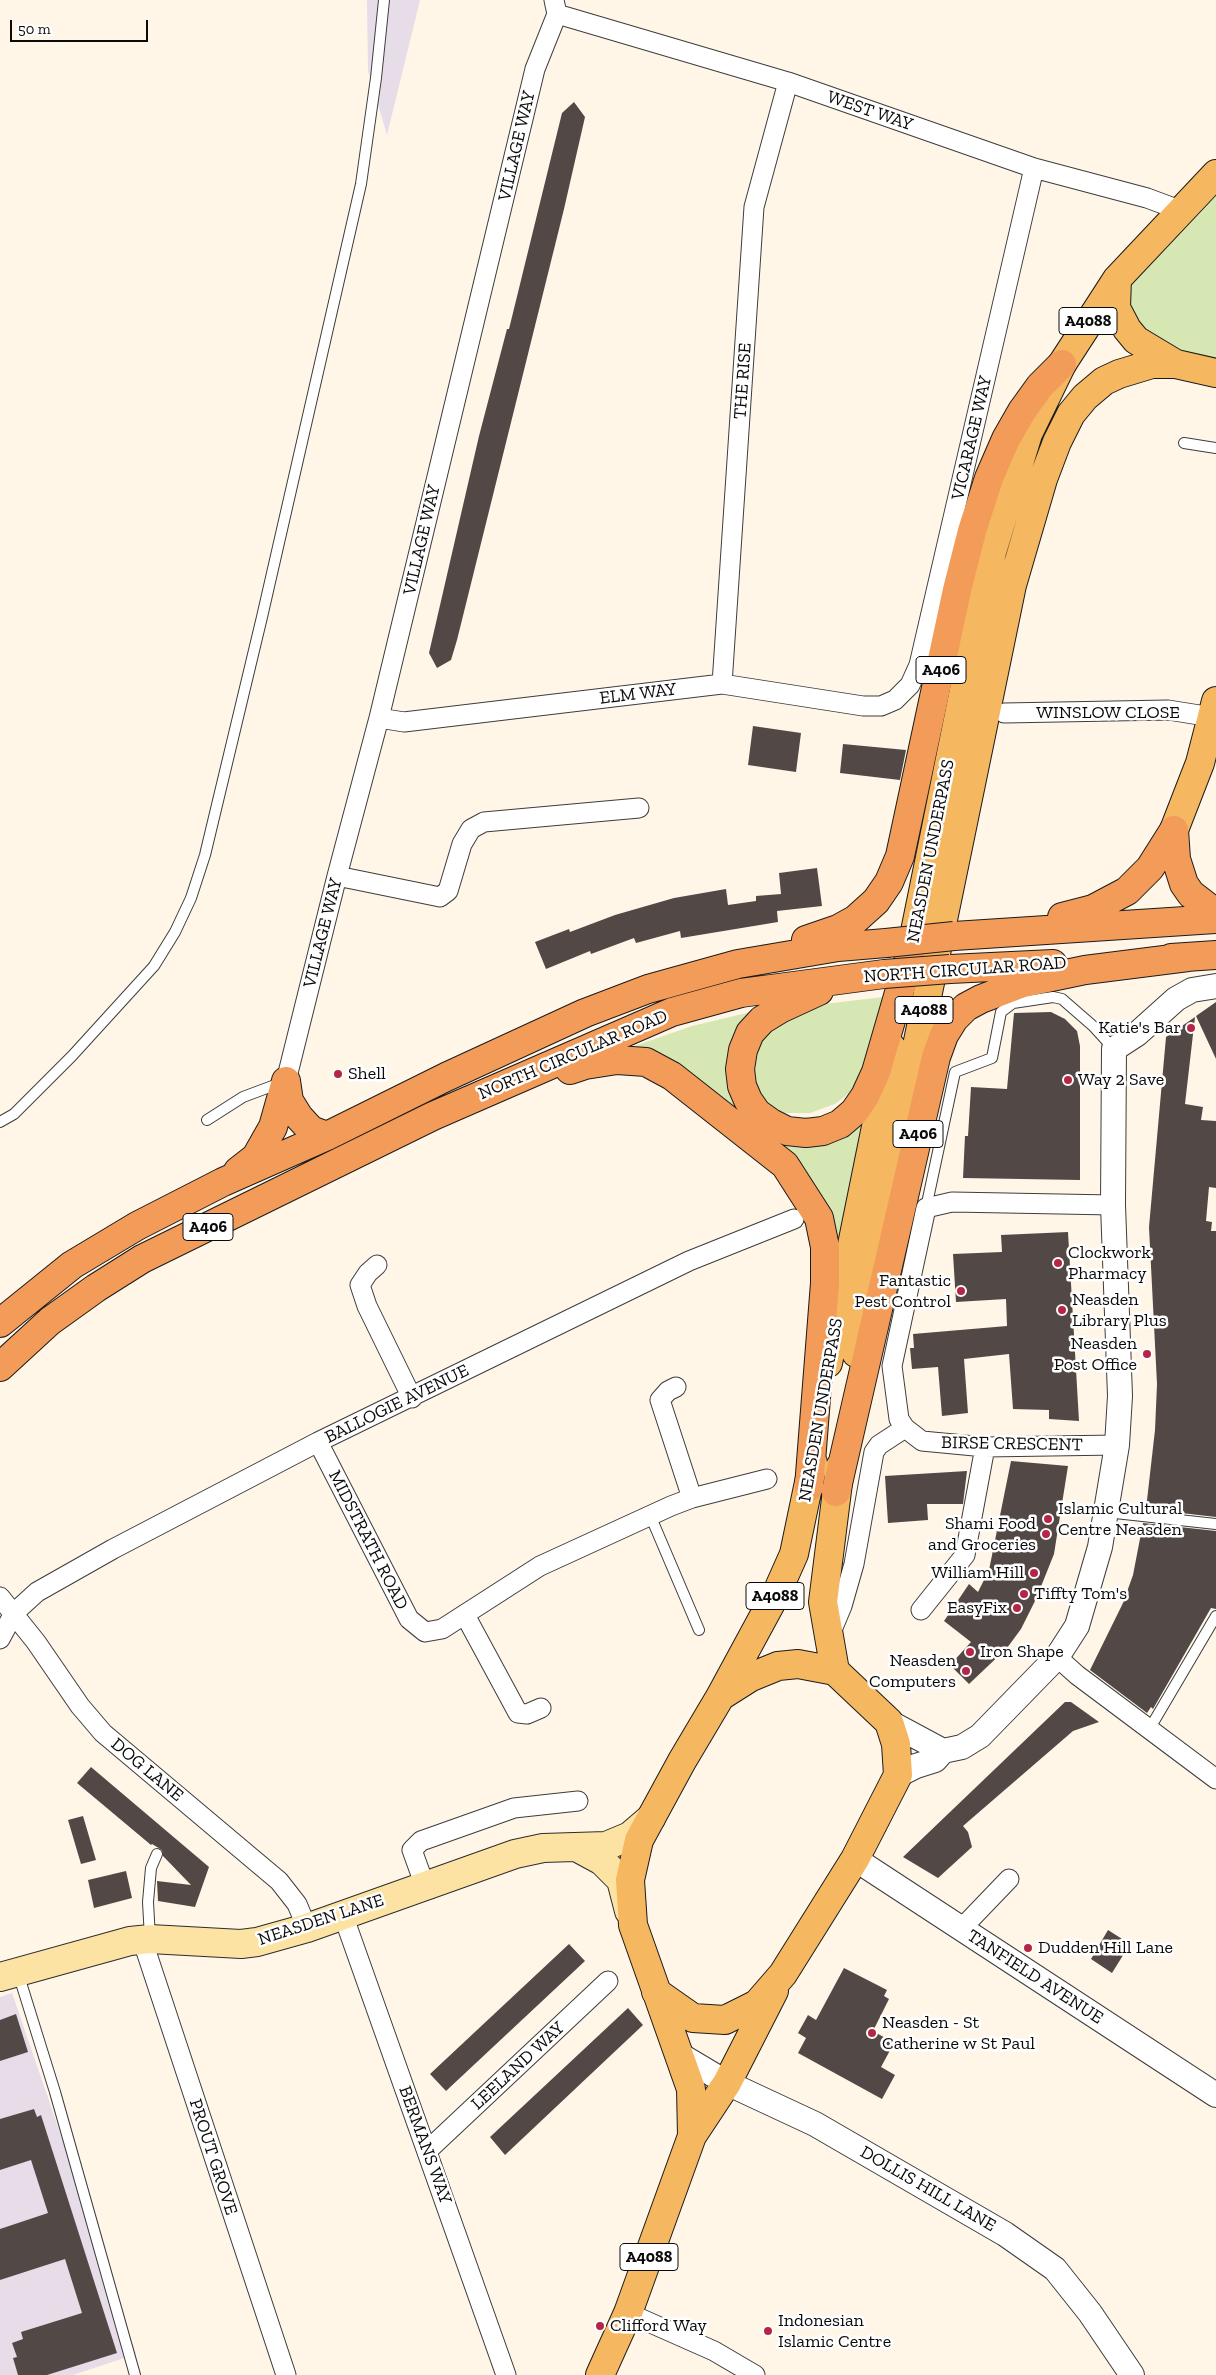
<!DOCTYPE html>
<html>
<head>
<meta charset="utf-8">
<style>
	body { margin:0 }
	#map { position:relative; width:1216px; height:2375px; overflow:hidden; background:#fff6e7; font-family:"Zilla Slab",serif }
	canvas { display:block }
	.scale { position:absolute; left:10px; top:20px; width:138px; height:22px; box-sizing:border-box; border:2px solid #0a0a0a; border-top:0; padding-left:6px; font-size:15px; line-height:18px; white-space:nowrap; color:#0a0a0a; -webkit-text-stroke:4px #fff; paint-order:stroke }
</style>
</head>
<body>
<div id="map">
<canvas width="1216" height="2375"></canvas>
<div class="scale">50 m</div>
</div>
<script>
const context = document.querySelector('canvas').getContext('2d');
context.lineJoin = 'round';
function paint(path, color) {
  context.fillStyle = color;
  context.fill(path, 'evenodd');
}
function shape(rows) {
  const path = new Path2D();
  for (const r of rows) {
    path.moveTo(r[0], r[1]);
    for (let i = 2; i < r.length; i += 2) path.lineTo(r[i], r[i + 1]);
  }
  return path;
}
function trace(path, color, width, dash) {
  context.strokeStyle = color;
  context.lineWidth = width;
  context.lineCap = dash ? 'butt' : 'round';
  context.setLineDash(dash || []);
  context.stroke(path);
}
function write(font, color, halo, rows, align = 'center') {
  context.font = font + ' "Zilla Slab",serif';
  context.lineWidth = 5;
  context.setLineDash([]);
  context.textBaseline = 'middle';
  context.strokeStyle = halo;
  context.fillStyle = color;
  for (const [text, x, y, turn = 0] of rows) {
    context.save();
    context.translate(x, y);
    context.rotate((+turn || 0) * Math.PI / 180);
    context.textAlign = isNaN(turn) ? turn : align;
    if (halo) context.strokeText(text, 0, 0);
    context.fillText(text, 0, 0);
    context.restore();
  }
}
paint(shape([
	[367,0,420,0,387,135,368,71],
	[12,1993,136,2354,73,2375,0,2375,0,1997]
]), '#e6dde9');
paint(shape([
	[1216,193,1216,360,1187,353,1147,332,1127,306,1131,283],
	[883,997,861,1076,848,1094,835,1104,810,1113,785,1113,766,1105,752,1084,750,1059,761,1033,816,1005],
	[751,1012,754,1124,865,1115,840,1238,836,1236,833,1223,626,1049,692,1026]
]), '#d7e7b3');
paint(shape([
	[574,102,585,117,564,209,457,640,451,660,437,668,429,653,479,436,507,329,509,329,562,113],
	[753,726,801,733,796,772,748,765],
	[843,744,906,750,900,780,840,773],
	[817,868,822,906,777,911,778,922,681,938,680,931,636,943,634,938,591,954,590,951,546,969,535,942,569,929,570,932,615,915,674,898,726,889,728,905,756,901,756,896,781,894,779,873],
	[1216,1002,1216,1059,1196,1016],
	[1051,1012,1065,1019,1077,1031,1080,1046,1080,1180,963,1178,965,1136,968,1136,971,1087,1007,1089,1014,1013],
	[1195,1017,1185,1104,1203,1107,1201,1120,1216,1121,1216,1188,1209,1187,1206,1221,1212,1222,1211,1231,1216,1231,1216,1517,1146,1509,1155,1430,1157,1384,1149,1227,1166,1037],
	[1068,1232,1079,1421,1049,1419,1049,1410,1013,1409,1009,1354,964,1359,968,1413,942,1416,938,1367,912,1369,910,1348,914,1348,913,1334,1007,1326,1006,1299,956,1302,953,1254,1002,1252,1001,1235],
	[1011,1461,1068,1466,1054,1554,1036,1599,1021,1629,1007,1648,969,1684,950,1665,971,1642,944,1621,969,1584,978,1592,989,1570],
	[967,1471,963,1504,927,1504,928,1520,888,1523,885,1476],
	[1143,1523,1216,1531,1216,1609,1211,1608,1153,1709,1151,1707,1147,1713,1090,1670,1123,1603,1133,1575],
	[1065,1702,1071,1702,1099,1722,1073,1731,963,1826,968,1832,972,1847,938,1878,903,1857],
	[91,1767,209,1867,195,1907,158,1901,157,1881,191,1885,163,1856,162,1850,152,1844,151,1845,77,1783],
	[83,1816,96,1860,81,1864,68,1820],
	[126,1871,132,1898,94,1908,88,1880],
	[1108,1930,1130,1944,1112,1973,1091,1959],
	[569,1944,585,1961,446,2091,430,2074],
	[844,1968,887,1990,884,1996,889,1999,873,2031,894,2043,881,2067,895,2075,882,2099,798,2053,806,2038,798,2033,808,2015,816,2020],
	[628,2008,643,2025,505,2155,490,2137],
	[16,2014,28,2052,0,2061,0,2020],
	[34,2109,37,2117,41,2115,117,2353,47,2375,18,2375,13,2358,17,2357,12,2343,23,2339,21,2332,82,2313,65,2259,0,2280,0,2229,48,2213,31,2160,0,2170,0,2119]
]), '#524947');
const service = shape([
	[1184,443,1216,448],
	[207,1120,243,1097,283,1082],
	[0,1122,14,1114,72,1056,154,966,175,932,191,898,205,855,262,617,361,184,376,78,384,0],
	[926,1208,955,1072,992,1058,1001,1012,1013,1003,1053,997,1062,999,1093,1026,1114,1049],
	[1106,1512,1216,1524],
	[650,1515,699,1630],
	[1150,1728,1216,1616],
	[150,1938,148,1902,151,1868,157,1854],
	[18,1973,55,2092,135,2375]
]);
const minor = shape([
	[557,14,788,82,1034,168,1147,198,1182,211],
	[722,684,754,207,788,82],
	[1004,713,1168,710,1212,717],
	[379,718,404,722,722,684,863,706,881,706,895,700,910,685,919,665,1034,168],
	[337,876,440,897,448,891,462,844,471,829,484,822,639,808],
	[286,1081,337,876,379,718,535,69,557,14,554,0],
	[1113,1205,952,1202,926,1208,892,1366,899,1419,905,1428,922,1441,985,1447,1117,1445],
	[377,1265,368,1273,360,1285,367,1306,412,1398],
	[676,1387,668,1391,660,1400,692,1498],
	[318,1442,409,1619,425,1632,442,1629,540,1566,671,1506,692,1498,767,1479],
	[0,1597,36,1642,80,1706,103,1733,279,1881,297,1904,307,1928],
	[921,1610,965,1555,985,1447],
	[465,1615,518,1713,527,1714,541,1708],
	[829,1637,842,1606,854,1564,874,1452,879,1445,905,1428],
	[0,1639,14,1613,37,1592,113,1549,318,1442,689,1261,794,1219],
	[1057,1657,1077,1675,1216,1779],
	[425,1886,412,1850,421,1841,514,1808,578,1801],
	[343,1915,506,2375],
	[961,1929,1009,1879],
	[142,1939,286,2375],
	[427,2151,608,1981],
	[628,2313,714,2351,755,2375]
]);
const tertiary = shape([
	[889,1722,943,1751],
	[898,1775,916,1766,935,1760,943,1751,962,1747,980,1736,1057,1657,1077,1626,1100,1547,1117,1445,1120,1396,1113,1205,1114,1049,1137,1034,1176,999,1192,990,1216,986],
	[855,1859,1216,2095],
	[680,2055,727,2083,815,2124,1005,2234,1055,2269,1090,2313,1132,2375]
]);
const secondary = shape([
	[578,1848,602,1861,621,1880,629,1911],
	[0,1977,130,1941,150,1939,241,1944,257,1942,307,1928,515,1854,543,1848,606,1846,630,1836,651,1818]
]);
const primary = shape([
	[1117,279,1116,308,1127,329,1136,340,1176,364,1216,373],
	[1174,830,1200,763,1216,701],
	[909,961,992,552,1028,434,1062,364,1117,279,1216,174],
	[856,1353,871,1269,1012,585,1043,479,1057,442,1071,414,1085,397,1104,381,1119,374,1152,364,1176,364],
	[828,1363,892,1048],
	[835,1671,823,1602,840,1467],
	[656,1992,693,2018,725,2020,757,2004,783,1974,855,1859,898,1775,896,1744,889,1722,835,1671,798,1664,778,1666,751,1677,721,1696],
	[692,2136,691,2089,633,1925,630,1880,639,1840,682,1761,720,1697,778,1590,794,1554,813,1463],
	[600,2375,628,2313,692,2136,727,2083,774,1991]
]);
const trunk = shape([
	[1174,830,1176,859,1184,884,1191,894,1216,913],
	[1062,917,1093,909,1127,891,1150,868,1174,830],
	[954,936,1216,919],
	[806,940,838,929,856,919,876,901,889,882,900,856,957,590,972,531,989,478,1006,439,1022,411,1040,386,1062,364],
	[1171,958,1216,955],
	[950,969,1053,964],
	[819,991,780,1009,762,1020,750,1033,743,1050,740,1069,742,1086,748,1100,757,1113,771,1123,787,1131,806,1133,823,1131,840,1124,854,1112,865,1096,876,1072,910,955],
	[570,1070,585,1065,617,1060,646,1062,672,1076,785,1165,819,1218,825,1247,825,1283,809,1487],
	[286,1081,289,1101,299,1117,311,1130,327,1136],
	[238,1171,256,1157,273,1127,286,1081],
	[0,1323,72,1265,137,1226,223,1182,327,1136,446,1077,585,1013,648,989,738,964,838,947,886,943],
	[0,1367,50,1321,96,1288,142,1259,433,1116,672,1012,741,993,884,974],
	[836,1492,936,1057,944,1035,954,1019,966,1007,981,999,1023,983,1085,970,1188,957]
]);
trace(service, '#3d3d3d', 12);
trace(minor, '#3d3d3d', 21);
trace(tertiary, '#3d3d3d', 26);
trace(secondary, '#2c2c2c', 30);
trace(primary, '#1b1b1b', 30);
trace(trunk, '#1b1b1b', 30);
trace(service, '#fff', 10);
trace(minor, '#fff', 19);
trace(tertiary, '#fff', 24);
trace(secondary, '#fde3a3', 28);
trace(primary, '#f5b760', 28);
trace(trunk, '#f39b59', 28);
const trunkBridge = shape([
	[886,943,954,936],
	[884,974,950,969]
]);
trace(trunkBridge, '#1b1b1b', 30, []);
trace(trunkBridge, '#f39b59', 28);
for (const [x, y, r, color] of [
	[1191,1028,5,"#b52646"],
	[338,1074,5,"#b52646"],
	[1068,1080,5,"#b52646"],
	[1058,1263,5,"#b52646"],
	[961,1291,5,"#b52646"],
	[1062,1310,5,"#b52646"],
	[1147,1354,5,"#b52646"],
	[1048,1519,5,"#b52646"],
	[1046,1534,5,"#b52646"],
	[1034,1573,5,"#b52646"],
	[1024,1594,5,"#b52646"],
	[1017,1608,5,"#b52646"],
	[970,1652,5,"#b52646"],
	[966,1671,5,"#b52646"],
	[1028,1948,5,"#b52646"],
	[872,2033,5,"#b52646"],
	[600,2326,5,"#b52646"],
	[768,2331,5,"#b52646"]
]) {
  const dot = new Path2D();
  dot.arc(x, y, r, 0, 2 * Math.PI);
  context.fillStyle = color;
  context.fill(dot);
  trace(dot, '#fff', 2);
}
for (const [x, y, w] of [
	[1088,321,58],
	[941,670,50],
	[924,1010,58],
	[918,1134,50],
	[208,1227,50],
	[775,1596,58],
	[649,2257,58]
]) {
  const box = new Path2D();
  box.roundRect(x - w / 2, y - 13.5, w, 27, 4);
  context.fillStyle = '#fff';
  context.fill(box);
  trace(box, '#0a0a0a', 1);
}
write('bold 16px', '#0a0a0a', null, [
	["A4088",1088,321],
	["A406",941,670],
	["A4088",924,1010],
	["A406",918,1134],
	["A406",208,1227],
	["A4088",775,1596],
	["A4088",649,2257]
]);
write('18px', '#0a0a0a', '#fff', [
	["WEST WAY",870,111,19],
	["VILLAGE WAY",517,146,-77],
	["THE RISE",743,381,-86],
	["VICARAGE WAY",972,438,-77],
	["VILLAGE WAY",422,540,-77],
	["ELM WAY",638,694,-7],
	["WINSLOW CLOSE",1108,713],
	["NEASDEN UNDERPASS",931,851,-79],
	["VILLAGE WAY",323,933,-76],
	["NORTH CIRCULAR ROAD",965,970,-4],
	["NORTH CIRCULAR ROAD",573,1055,-23],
	["BALLOGIE AVENUE",397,1404,-26],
	["NEASDEN UNDERPASS",821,1410,-80],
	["BIRSE CRESCENT",1012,1444,1],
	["MIDSTRATH ROAD",368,1540,63],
	["DOG LANE",147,1770,40],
	["NEASDEN LANE",321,1920,-18],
	["TANFIELD AVENUE",1035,1977,33],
	["LEELAND WAY",518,2066,-43],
	["BERMANS WAY",425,2145,70],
	["PROUT GROVE",213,2157,72],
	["DOLLIS HILL LANE",928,2189,30]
]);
write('18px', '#0a0a0a', '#fff', [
	["Katie's Bar",1181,1028,"right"],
	["Shell",348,1074],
	["Way 2 Save",1078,1080],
	["Clockwork",1068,1253],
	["Pharmacy",1068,1274],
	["Fantastic",951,1281,"right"],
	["Pest Control",951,1302,"right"],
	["Neasden",1072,1300],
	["Library Plus",1072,1321],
	["Neasden",1137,1344,"right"],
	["Post Office",1137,1365,"right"],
	["Islamic Cultural",1058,1509],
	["Centre Neasden",1058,1530],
	["Shami Food",1036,1524,"right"],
	["and Groceries",1036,1545,"right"],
	["William Hill",1024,1573,"right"],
	["Tiffty Tom's",1034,1594],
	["EasyFix",1007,1608,"right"],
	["Iron Shape",980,1652],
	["Neasden",956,1661,"right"],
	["Computers",956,1682,"right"],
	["Dudden Hill Lane",1038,1948],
	["Neasden - St",882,2023],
	["Catherine w St Paul",882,2044],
	["Indonesian",778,2321],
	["Islamic Centre",778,2342],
	["Clifford Way",610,2326]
], 'left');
</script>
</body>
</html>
